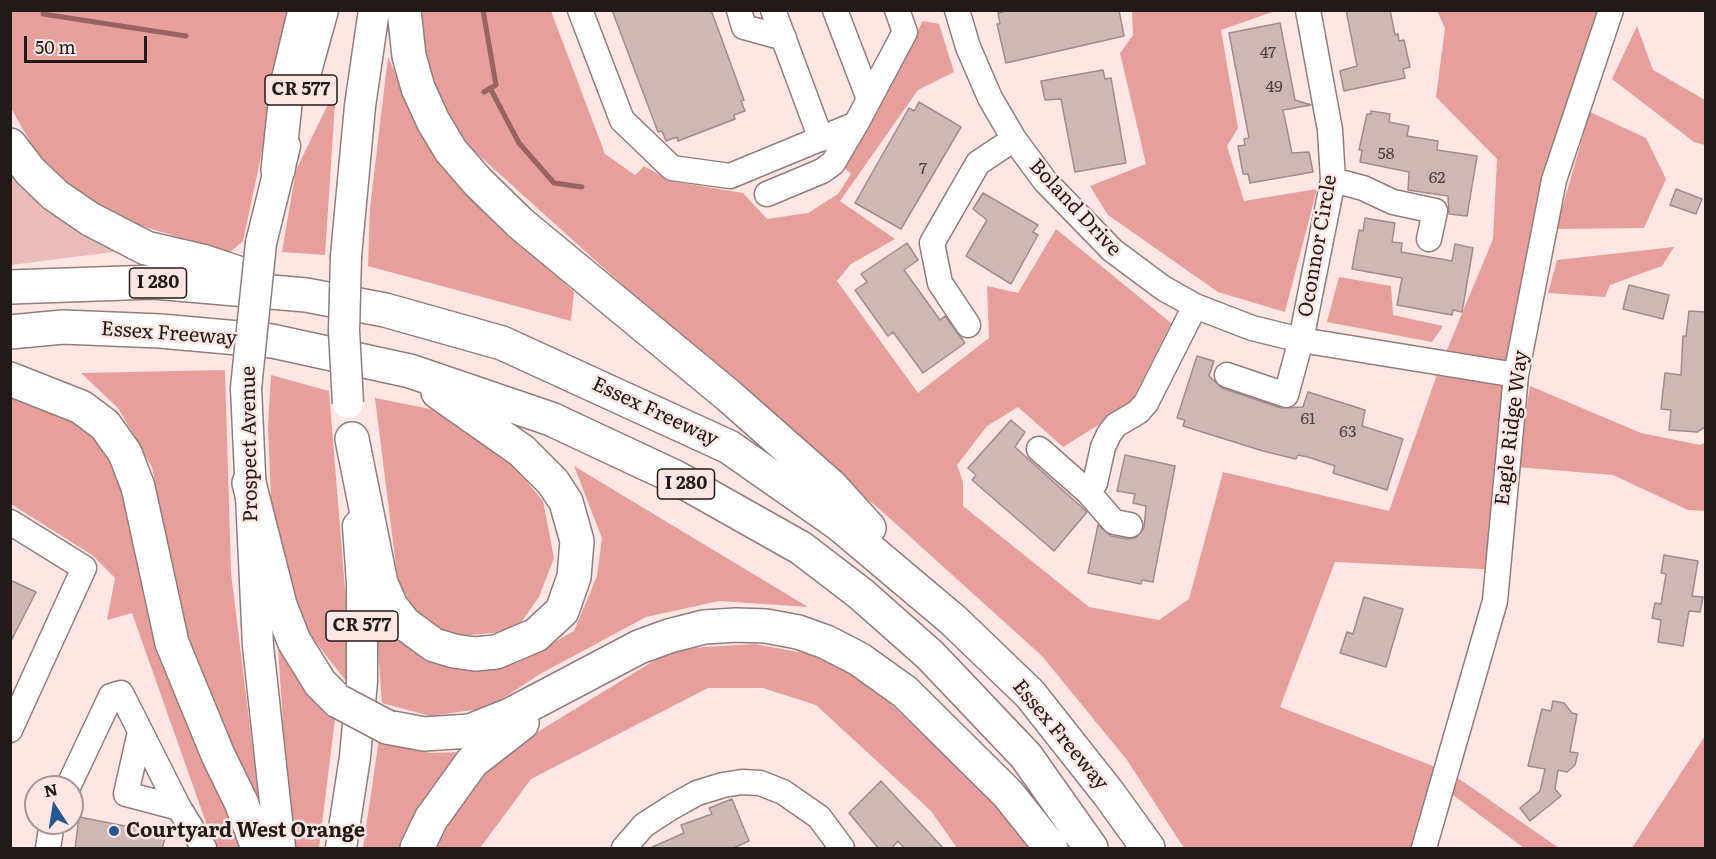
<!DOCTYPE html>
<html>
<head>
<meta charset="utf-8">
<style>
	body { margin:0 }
	#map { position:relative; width:1716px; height:859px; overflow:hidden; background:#fde6e4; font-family:Literata,serif }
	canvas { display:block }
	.frame { position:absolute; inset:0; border:12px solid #221a19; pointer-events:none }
	.north { position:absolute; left:24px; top:775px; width:60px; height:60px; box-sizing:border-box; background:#fde6e4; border:2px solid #a59493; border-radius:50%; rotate:348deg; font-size:16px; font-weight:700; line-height:24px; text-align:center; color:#221a19 }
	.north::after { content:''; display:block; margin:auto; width:21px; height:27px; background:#255891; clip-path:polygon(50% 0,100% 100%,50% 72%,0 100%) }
	.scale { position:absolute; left:24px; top:36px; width:123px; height:27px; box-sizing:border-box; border:3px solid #221a19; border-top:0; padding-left:8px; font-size:18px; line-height:21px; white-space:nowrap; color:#221a19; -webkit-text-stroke:4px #fde6e4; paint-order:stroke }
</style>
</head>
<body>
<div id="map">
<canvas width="1716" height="859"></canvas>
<div class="frame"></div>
<div class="north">N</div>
<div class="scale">50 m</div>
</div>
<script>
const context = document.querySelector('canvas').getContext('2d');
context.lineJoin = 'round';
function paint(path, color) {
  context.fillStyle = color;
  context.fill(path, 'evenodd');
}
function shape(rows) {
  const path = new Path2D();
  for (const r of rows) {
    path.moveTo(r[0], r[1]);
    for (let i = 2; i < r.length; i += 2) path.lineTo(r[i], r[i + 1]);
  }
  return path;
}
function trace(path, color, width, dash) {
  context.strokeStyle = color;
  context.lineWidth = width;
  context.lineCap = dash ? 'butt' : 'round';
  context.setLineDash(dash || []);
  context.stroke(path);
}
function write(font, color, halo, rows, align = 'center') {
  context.font = font + ' Literata,serif';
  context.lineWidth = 5;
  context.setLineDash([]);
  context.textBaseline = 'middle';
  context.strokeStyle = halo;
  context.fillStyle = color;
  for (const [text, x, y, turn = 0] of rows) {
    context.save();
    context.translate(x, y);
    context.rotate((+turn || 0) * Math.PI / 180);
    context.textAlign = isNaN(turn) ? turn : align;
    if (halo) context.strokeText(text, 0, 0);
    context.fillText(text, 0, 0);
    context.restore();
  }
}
paint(shape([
	[10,162,121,251,11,265]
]), '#eabbb8');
paint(shape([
	[10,11,292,11,243,241,230,252,117,219,42,163,11,108],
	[420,11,551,11,605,154,635,175,644,166,671,181,743,193,767,219,808,213,838,194,851,174,842,165,923,21,939,24,954,72,918,90,840,201,895,239,851,264,837,281,918,393,989,338,987,286,1018,293,1056,229,1171,323,1130,405,1063,447,1018,407,987,426,957,465,963,482,963,506,1089,607,1159,620,1189,599,1223,472,1389,511,1439,369,1493,239,1497,159,1436,97,1445,28,1437,11,1600,11,1541,253,1502,570,1335,562,1280,707,1449,772,1559,848,1524,848,1445,789,1417,848,1184,848,1127,760,1042,656,875,505,826,474,826,468,444,124,423,55],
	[1132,11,1275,11,1221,30,1238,128,1227,146,1244,201,1317,189,1285,312,1218,292,1108,215,1090,186,1146,164,1120,53,1133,35],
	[1637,26,1653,70,1705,100,1705,145,1694,142,1612,79],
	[388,57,425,138,472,199,574,292,571,321,368,266,370,208],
	[336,88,325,255,282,252,296,170],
	[1590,112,1646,138,1666,179,1644,228,1556,229],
	[1674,247,1662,266,1610,285,1605,297,1548,293,1557,260],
	[1339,277,1391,286,1393,315,1443,326,1432,342,1327,322],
	[225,370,231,573,260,809,189,658,152,467,118,408,81,373],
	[271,375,329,391,350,651,347,682,306,630,272,522,268,426],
	[1530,386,1641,433,1700,445,1705,443,1705,511,1688,510,1613,475,1517,467],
	[10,398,66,406,121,465,170,666,240,848,215,848,132,613,107,620,115,578,92,555,11,504],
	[375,398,430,409,492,440,543,501,554,558,539,597,515,631,460,636,423,623,398,582],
	[574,466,808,607,719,601,646,617,540,674,488,708,430,716,382,703,376,622,423,657,469,667,517,663,574,631,597,576,602,538],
	[755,644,836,659,865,680,947,756,1039,848,957,848,931,811,816,705,763,688,708,688,531,779,480,848,436,848,446,824,487,763,673,649],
	[278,647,335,719,319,848,291,848],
	[1705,736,1705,848,1632,848],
	[379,739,430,753,460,752,403,848,363,848]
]), '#e79f9b');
trace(shape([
	[483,10,496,85,484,92],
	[43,14,186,36],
	[490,88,519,143,554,183,582,187]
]), '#976460', 5);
const building = shape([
	[612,10,711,10,744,100,741,101,745,111,734,115,735,119,678,141,677,137,666,141,662,131,658,132,612,10],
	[1008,10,1119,10,1124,36,1006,63,997,24,1000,24,998,13,1008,10],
	[1346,10,1390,10,1395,35,1398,34,1399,41,1404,40,1410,67,1403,69,1405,78,1344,91,1340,71,1357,66,1346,10],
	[1280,23,1295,100,1311,105,1283,110,1292,153,1309,152,1313,172,1250,183,1248,174,1243,174,1238,146,1245,145,1244,139,1249,138,1229,33,1280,23],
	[1103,70,1105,79,1111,78,1126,163,1075,172,1061,99,1045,100,1041,81,1103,70],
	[919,102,961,127,901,229,855,203,909,108,914,111,919,102],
	[1371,111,1390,114,1389,122,1409,126,1407,136,1438,141,1437,150,1477,156,1467,216,1449,214,1448,196,1408,190,1409,172,1360,162,1362,150,1359,150,1367,114,1371,114,1371,111],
	[1676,189,1702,199,1696,214,1670,205,1676,189],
	[983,193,1038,225,1033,232,1038,235,1011,284,966,256,987,220,973,209,983,193],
	[1365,218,1395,223,1392,242,1402,243,1401,252,1452,261,1455,244,1473,248,1462,312,1453,310,1452,315,1397,305,1402,278,1352,269,1359,230,1363,231,1365,218],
	[907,243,918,260,904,270,940,320,945,316,965,343,923,373,893,332,888,336,855,290,867,282,861,274,907,243],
	[1629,285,1669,295,1663,319,1623,309,1629,285],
	[1689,311,1706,312,1706,420,1705,427,1697,432,1669,430,1671,410,1661,409,1665,373,1681,375,1683,336,1686,336,1689,311],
	[1197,356,1214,361,1209,376,1222,388,1281,408,1303,407,1308,392,1365,410,1362,426,1403,439,1387,490,1333,473,1335,466,1308,457,1298,455,1296,459,1263,451,1183,426,1185,420,1177,418,1197,356],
	[1011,420,1025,432,1015,447,1087,512,1054,551,972,480,976,475,968,468,1011,420],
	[1125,455,1175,466,1153,582,1142,580,1141,584,1088,573,1098,525,1111,536,1127,539,1135,538,1144,528,1146,506,1133,503,1135,494,1117,491,1125,455],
	[1664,555,1698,561,1692,596,1703,597,1700,612,1689,611,1683,646,1658,642,1661,620,1652,618,1655,603,1661,604,1666,574,1661,573,1664,555],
	[10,580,36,592,10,643,10,580],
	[1364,597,1403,609,1386,667,1340,653,1347,632,1353,634,1364,597],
	[1553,701,1564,703,1572,713,1577,714,1570,752,1578,753,1575,765,1567,772,1558,770,1555,789,1561,796,1530,821,1520,808,1540,791,1545,769,1528,766,1542,709,1551,711,1553,701],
	[881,781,944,849,905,849,898,841,891,849,879,849,849,813,881,781],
	[732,799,749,841,731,849,648,849,684,833,681,825,712,814,709,808,732,799],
	[79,817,166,834,162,849,75,849,79,817]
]);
paint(building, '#ceb8b6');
trace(building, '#a18c8a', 1.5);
const minor = shape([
	[580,10,622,120,672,168,730,176,856,124,905,32,897,10],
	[739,10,744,27,784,38],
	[773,10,821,139],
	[835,10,869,99],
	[957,10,968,47,990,98,1014,139,1045,181,1112,250,1163,288,1195,306,1252,328,1301,340,1516,375],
	[1333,180,1363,188,1393,202,1435,211,1429,239],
	[767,194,822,171,833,163,856,124],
	[968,325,940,283,932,243,978,163,1014,139],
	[1227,375,1286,395,1301,340,1333,180,1330,130,1308,10],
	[1039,449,1088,492,1095,483,1103,447,1109,434,1116,425,1138,412,1146,403,1195,306],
	[1088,492,1114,522,1130,525],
	[10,522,84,568,10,730],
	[140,732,126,794,179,808],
	[68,787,111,696,121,693,179,808,204,848],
	[48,848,52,823],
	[624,848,644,825,672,807,697,793,723,785,742,782,760,783,783,792,819,817,842,848],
	[1424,848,1495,601,1516,375,1554,180,1611,10]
]);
const major = shape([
	[301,89,323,10],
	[261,243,285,146],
	[346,256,360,106,374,10],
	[246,388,258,646,280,848],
	[341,848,355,757,362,681,362,583,358,526]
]);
const highway = shape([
	[404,10,409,56,418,88,433,121,451,151,478,182,520,223,729,396,831,486,869,528],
	[10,145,30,171,55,195,90,219,146,248,202,261,253,278],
	[278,170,287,85,305,10],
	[10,287,154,282,306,295,385,310,502,343,729,447,839,524,953,620,1030,694,1109,794,1148,848],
	[10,332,63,327,160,331,272,341,410,371,551,419,675,477,801,548,861,594,930,655,1026,756,1091,848],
	[10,379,81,407,105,425,125,453,138,487,172,643,218,755,241,802,258,848],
	[352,439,381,583,391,606,404,623,434,645,454,651,475,654,496,652,536,635,562,611,574,577,577,541,566,502,553,482,522,451,438,392],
	[249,483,280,605,294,641,320,683,338,701],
	[387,727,424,734,470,731,510,715,639,647,669,636,704,627,736,625,766,626,798,632,826,642,859,659,905,692,1008,794,1051,848],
	[417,848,431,819,472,762,522,723]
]);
trace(minor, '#927d7c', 27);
trace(major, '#927d7c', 33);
trace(highway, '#927d7c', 36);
trace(minor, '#fff', 24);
trace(major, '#fff', 30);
trace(highway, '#fff', 33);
const majorBridge = shape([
	[346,256,344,331,348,403],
	[246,388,261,243]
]);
const highwayBridge = shape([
	[338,701,387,727]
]);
trace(majorBridge, '#927d7c', 33, []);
trace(highwayBridge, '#927d7c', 36, []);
trace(majorBridge, '#fff', 30);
trace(highwayBridge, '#fff', 33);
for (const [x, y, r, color] of [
	[114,831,6,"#255891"]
]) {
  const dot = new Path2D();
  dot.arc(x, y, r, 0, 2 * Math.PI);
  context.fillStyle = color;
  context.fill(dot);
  trace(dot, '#fde6e4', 2);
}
write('16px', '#4d4240', null, [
	["47",1268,53],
	["49",1274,87],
	["58",1386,154],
	["7",923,169],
	["62",1437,178],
	["61",1308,419],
	["63",1348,432]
]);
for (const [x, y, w] of [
	[301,90,72],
	[158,283,57],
	[686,484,57],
	[362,626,72]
]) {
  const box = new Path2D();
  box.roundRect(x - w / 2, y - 15, w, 30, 4.5);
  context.fillStyle = '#fde6e4';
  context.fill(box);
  trace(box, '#221a19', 1.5);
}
write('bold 18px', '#221a19', null, [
	["CR 577",301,90],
	["I 280",158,283],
	["I 280",686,484],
	["CR 577",362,626]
]);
write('20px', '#221a19', '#fde6e4', [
	["Boland Drive",1075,208,47],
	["Oconnor Circle",1318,246,-80],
	["Essex Freeway",169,334,4],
	["Essex Freeway",655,412,25],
	["Eagle Ridge Way",1512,428,-83],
	["Prospect Avenue",250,444,-91],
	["Essex Freeway",1060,735,50]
]);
write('bold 20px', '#221a19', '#fde6e4', [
	["Courtyard West Orange",126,831]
], 'left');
</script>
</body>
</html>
